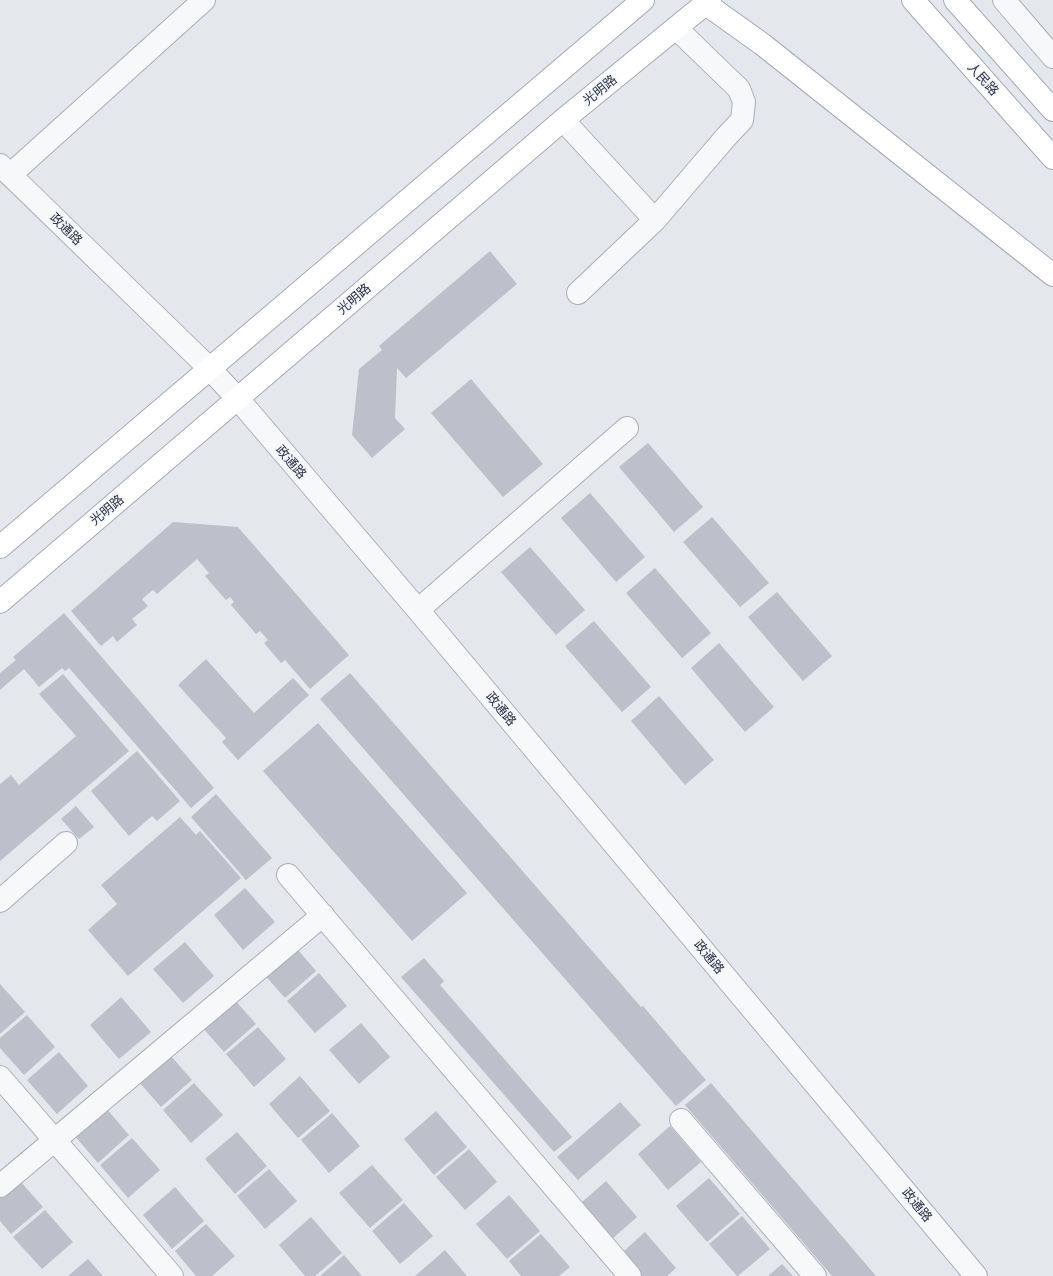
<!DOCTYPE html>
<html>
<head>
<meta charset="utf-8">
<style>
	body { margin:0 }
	canvas { display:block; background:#e4e7ec }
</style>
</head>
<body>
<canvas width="1053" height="1276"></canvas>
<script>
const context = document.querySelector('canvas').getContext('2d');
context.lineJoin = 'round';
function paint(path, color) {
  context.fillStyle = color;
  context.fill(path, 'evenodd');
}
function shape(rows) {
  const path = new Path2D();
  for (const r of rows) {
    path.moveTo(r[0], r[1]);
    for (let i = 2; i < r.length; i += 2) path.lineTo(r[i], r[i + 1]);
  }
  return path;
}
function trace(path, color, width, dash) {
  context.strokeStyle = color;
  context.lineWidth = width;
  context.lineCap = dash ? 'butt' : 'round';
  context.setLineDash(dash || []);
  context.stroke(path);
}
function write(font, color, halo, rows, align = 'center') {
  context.font = font + ' "Exo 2","Noto Sans SC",sans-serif';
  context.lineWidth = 3;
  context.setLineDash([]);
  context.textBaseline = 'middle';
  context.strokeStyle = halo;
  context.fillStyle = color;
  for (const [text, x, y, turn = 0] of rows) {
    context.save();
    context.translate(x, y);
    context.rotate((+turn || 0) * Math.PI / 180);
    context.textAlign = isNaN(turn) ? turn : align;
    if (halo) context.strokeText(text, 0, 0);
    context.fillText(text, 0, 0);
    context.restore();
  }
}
paint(shape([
	[490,251,517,284,406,378,397,368,395,418,405,429,372,458,352,435,359,369,382,350,379,346],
	[471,379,543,464,503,497,431,413],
	[648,443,703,507,674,532,619,467],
	[590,493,645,557,616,582,561,518],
	[712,517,769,583,740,607,683,542],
	[173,522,238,527,349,655,310,689,285,660,281,663,264,643,268,640,260,631,256,634,231,605,234,602,230,597,226,600,205,576,209,573,197,559,157,594,153,590,142,599,148,606,132,619,137,625,117,642,113,636,101,646,71,611],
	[530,547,585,610,556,635,501,572],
	[655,568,711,633,682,658,626,593],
	[777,592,832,656,803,681,748,617],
	[64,613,214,788,191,808,69,668,65,671,62,668,39,687,24,669,0,690,0,673,16,660,13,657],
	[594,621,651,687,622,712,565,646],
	[719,643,774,707,745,732,691,668],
	[206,659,254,713,293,678,309,695,238,760,222,742,226,738,178,685],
	[350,673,641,1007,643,1006,706,1080,676,1106,320,699],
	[63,674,129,751,0,861,0,784,11,775,19,785,76,736,39,694],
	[659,696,714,760,685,785,631,721],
	[318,723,467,893,412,941,263,771],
	[137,751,180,801,157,821,152,816,129,836,91,791],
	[216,794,272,858,246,880,191,817],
	[76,806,94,827,79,839,61,819],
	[180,817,196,835,200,831,241,878,128,976,88,930,117,904,101,885],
	[245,888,275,922,243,950,214,915],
	[287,937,316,971,285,998,255,964],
	[185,942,214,976,183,1003,153,969],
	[424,958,444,981,440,985,572,1137,554,1152,401,977],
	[319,973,347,1006,315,1033,287,1001],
	[0,984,25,1012,0,1034],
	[226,990,256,1024,224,1052,194,1018],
	[121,997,151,1032,119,1059,90,1025],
	[27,1015,55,1047,24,1075,0,1048,0,1038],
	[361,1023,390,1057,359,1084,329,1050],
	[258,1027,286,1059,254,1087,226,1054],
	[162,1046,192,1080,161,1107,131,1073],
	[59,1052,88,1086,57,1114,27,1080],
	[300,1076,330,1111,298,1138,269,1104],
	[194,1083,223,1115,191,1143,163,1110],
	[711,1083,876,1276,832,1276,685,1105],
	[100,1101,129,1135,98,1163,68,1128],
	[620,1102,641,1125,578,1180,557,1157],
	[436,1111,467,1147,434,1175,404,1139],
	[332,1113,360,1146,329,1173,301,1140],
	[670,1126,701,1162,668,1190,638,1154],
	[237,1132,267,1166,235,1194,205,1159],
	[132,1138,160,1170,128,1198,100,1165],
	[469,1149,497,1182,465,1210,436,1177],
	[372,1165,403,1200,370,1228,339,1193],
	[269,1169,297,1201,265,1229,237,1196],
	[13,1173,43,1207,11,1234,0,1221,0,1184],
	[709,1178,740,1214,707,1242,676,1206],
	[606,1181,637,1217,605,1245,574,1209],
	[175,1187,204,1221,172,1249,143,1215],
	[509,1195,540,1231,507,1259,476,1224],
	[404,1203,433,1236,400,1264,372,1231],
	[45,1210,73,1242,42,1269,13,1237],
	[742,1216,770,1249,738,1276,737,1276,709,1244],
	[311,1217,342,1253,315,1276,305,1276,279,1245],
	[206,1224,235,1256,212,1276,196,1276,175,1251],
	[645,1232,676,1268,667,1276,626,1276,613,1261],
	[541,1234,570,1267,559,1276,521,1276,509,1261],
	[445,1250,467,1276,415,1276],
	[344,1255,362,1276,320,1276],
	[88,1259,103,1276,68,1276],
	[782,1264,793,1276,768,1276]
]), '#bbc0ca');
const minor = shape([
	[1004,0,1053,57],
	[563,120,655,220],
	[0,165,209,368,238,399,418,610,976,1276],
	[10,175,204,0],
	[578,293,655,220,726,137,742,120,744,102,739,89,676,28],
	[418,610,627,428],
	[288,875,630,1276],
	[0,901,66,843],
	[0,1077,172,1276],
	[681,1120,815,1276],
	[0,1186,323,915]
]);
const major = shape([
	[913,0,1053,158],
	[955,0,1053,110],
	[706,4,762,44,1053,275],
	[0,547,643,0],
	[0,602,563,120,710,0]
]);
trace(minor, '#a9aeb7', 24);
trace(major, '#a3abb8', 24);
trace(minor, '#f7f8fa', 22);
trace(major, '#fff', 22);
write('13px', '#2b3445', '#f4f6f9', [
	["人民路",983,79,48],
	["光明路",600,90,-39],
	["政通路",66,229,44],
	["光明路",354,299,-41],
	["政通路",291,462,49],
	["光明路",107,510,-40],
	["政通路",501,709,50],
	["政通路",709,957,50],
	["政通路",917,1205,50]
]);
</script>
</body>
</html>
